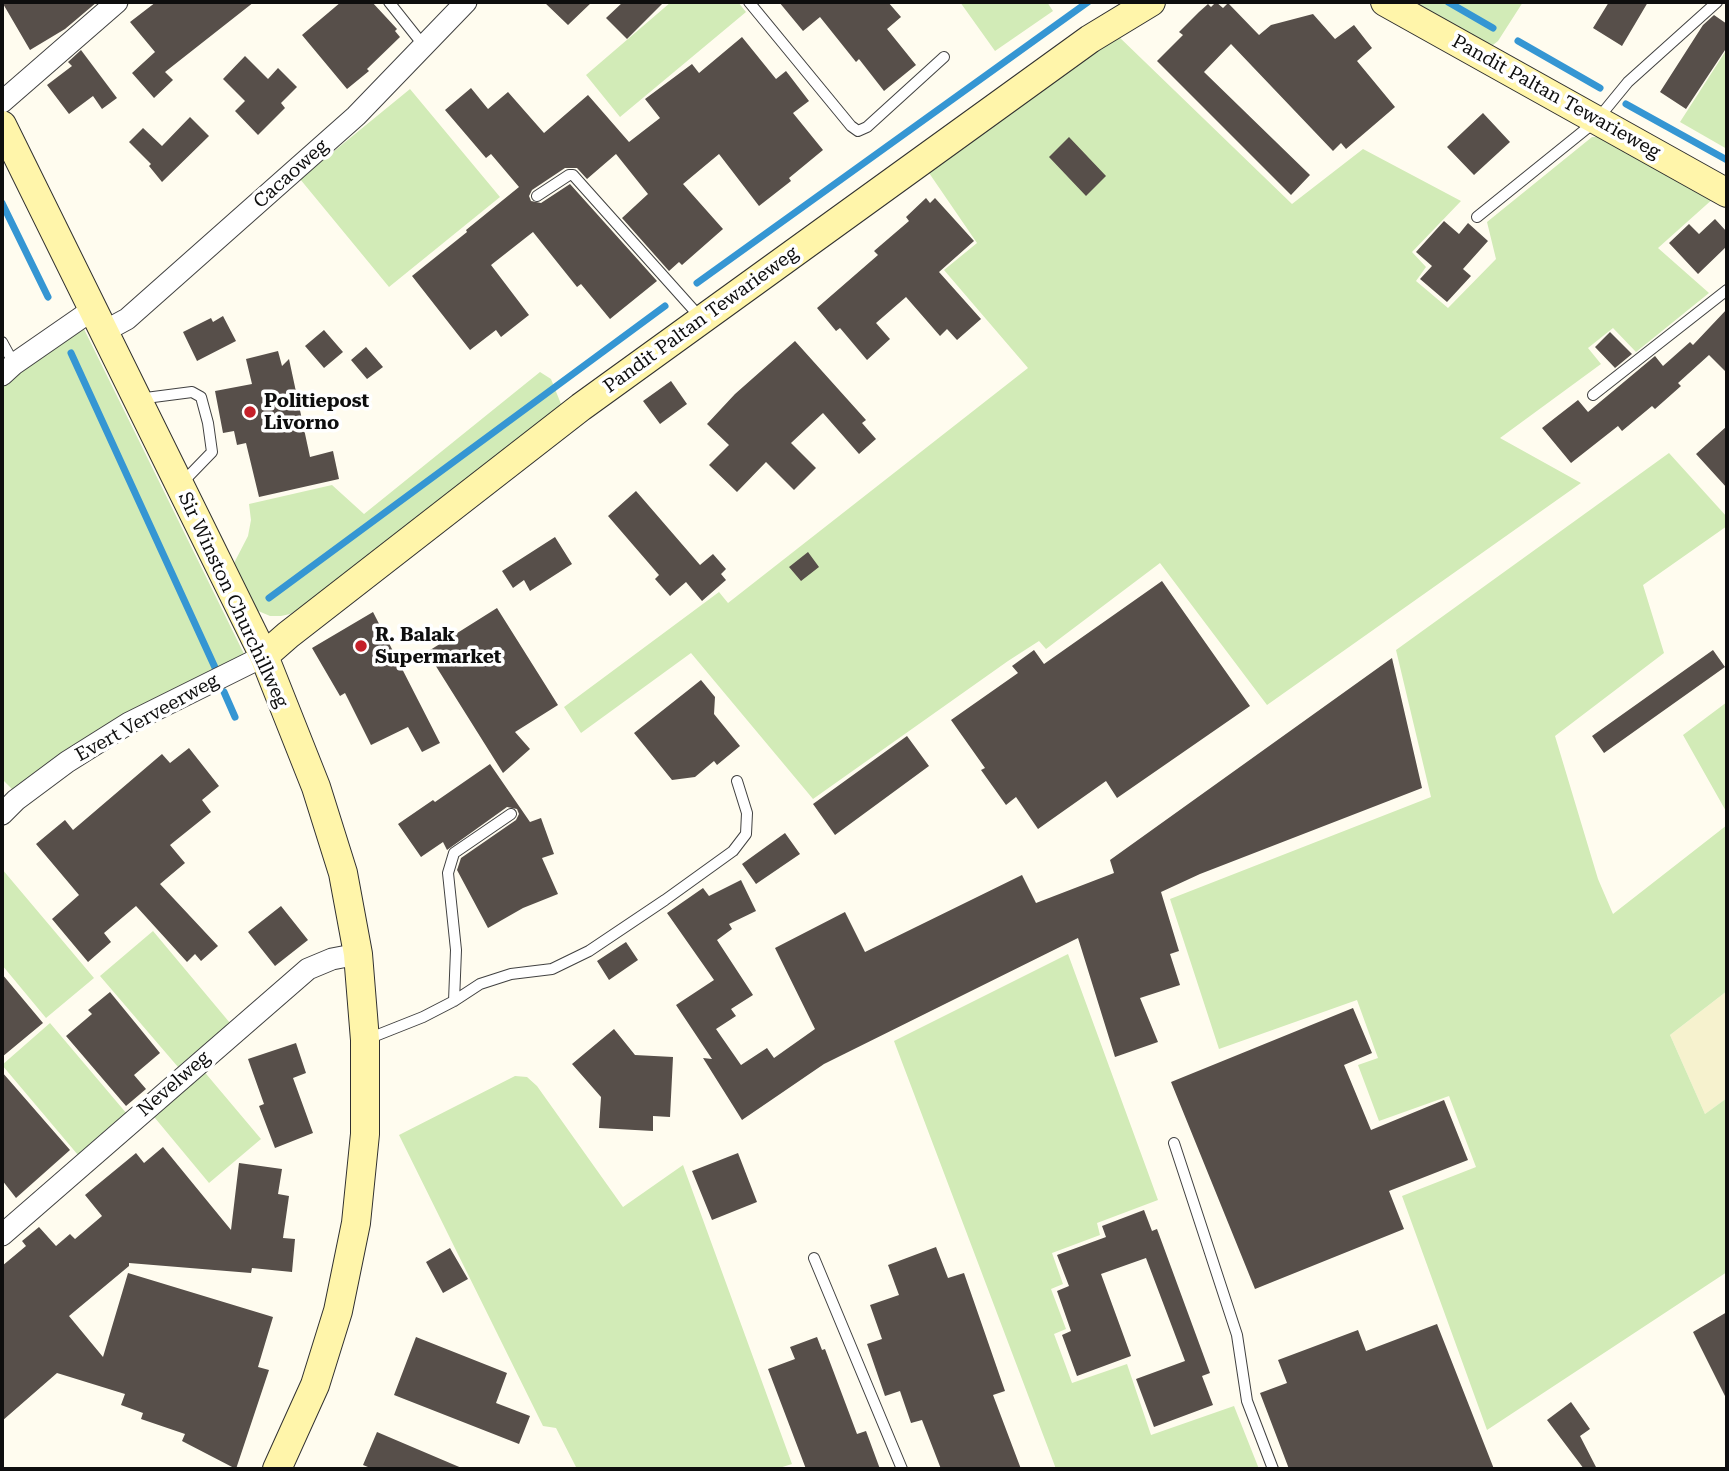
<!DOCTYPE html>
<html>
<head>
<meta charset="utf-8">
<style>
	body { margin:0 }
	#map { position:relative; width:1729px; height:1471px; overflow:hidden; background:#fffcef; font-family:"Roboto Serif",serif }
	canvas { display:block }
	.frame { position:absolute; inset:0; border:4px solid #0e0e0e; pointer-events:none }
</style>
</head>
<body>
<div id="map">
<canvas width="1729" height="1471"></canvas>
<div class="frame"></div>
</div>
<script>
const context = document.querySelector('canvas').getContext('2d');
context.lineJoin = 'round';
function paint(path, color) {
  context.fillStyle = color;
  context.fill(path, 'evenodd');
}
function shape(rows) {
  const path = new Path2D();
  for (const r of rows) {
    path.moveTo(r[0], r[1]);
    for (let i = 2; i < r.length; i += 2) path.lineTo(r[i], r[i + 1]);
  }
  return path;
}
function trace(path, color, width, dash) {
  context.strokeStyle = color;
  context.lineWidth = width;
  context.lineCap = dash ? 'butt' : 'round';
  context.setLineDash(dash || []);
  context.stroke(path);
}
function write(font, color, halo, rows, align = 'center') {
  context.font = font + ' "Roboto Serif",serif';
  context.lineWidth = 7;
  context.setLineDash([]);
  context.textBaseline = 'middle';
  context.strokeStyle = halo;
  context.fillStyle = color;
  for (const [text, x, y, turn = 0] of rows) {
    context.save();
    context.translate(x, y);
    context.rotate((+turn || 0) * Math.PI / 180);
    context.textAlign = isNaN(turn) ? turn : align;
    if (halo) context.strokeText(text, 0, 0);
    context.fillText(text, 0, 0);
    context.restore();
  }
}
paint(shape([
	[1727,991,1727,1098,1705,1114,1670,1035]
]), '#f6f2ce');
paint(shape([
	[671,2,738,2,746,12,620,117,586,75],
	[960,2,1047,2,1053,11,995,51],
	[1410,2,1523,2,1498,41,1493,45,1487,44],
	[1115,33,1292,204,1363,149,1461,201,1412,252,1426,267,1416,281,1448,308,1496,259,1487,222,1592,137,1601,137,1715,197,1658,248,1709,293,1636,352,1613,328,1588,348,1601,364,1500,438,1581,483,1267,705,1160,563,1046,649,1039,641,1008,661,813,799,691,653,581,733,564,707,719,592,728,603,1028,368,944,270,977,243,927,170],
	[1727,49,1727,149,1680,122],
	[410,89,500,197,389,287,300,179],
	[82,325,247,660,15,792,2,779,2,385,30,356],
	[540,372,551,379,563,409,304,606,290,614,281,616,270,616,256,610,233,565,248,536,251,520,249,504,332,485,364,514],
	[1669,453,1727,517,1727,526,1643,585,1664,653,1555,736,1598,879,1613,914,1727,825,1727,991,1670,1035,1705,1114,1727,1098,1727,1272,1487,1430,1402,1196,1476,1167,1449,1096,1379,1121,1358,1065,1378,1058,1357,1000,1219,1049,1170,899,1431,797,1396,650],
	[1727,702,1727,813,1683,735],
	[2,869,94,978,46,1018,2,965],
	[153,931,230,1023,178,1067,100,976],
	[1068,954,1158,1200,1097,1223,1100,1235,1052,1253,1063,1284,1051,1289,1066,1329,1054,1334,1072,1383,1127,1364,1151,1435,1234,1406,1259,1469,1056,1469,894,1041],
	[50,1023,127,1114,78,1155,2,1065],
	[202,1069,261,1139,209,1183,150,1112],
	[515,1076,527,1077,537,1086,623,1207,683,1165,792,1464,776,1469,577,1469,556,1428,543,1426,399,1135]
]), '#d2ebb7');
trace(shape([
	[1448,2,1493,28],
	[1518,41,1600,88],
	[1626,104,1727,160],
	[2,203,48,297],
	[697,283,1088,2],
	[71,353,218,674],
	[269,598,665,306],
	[224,692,235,717]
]), '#3596d3', 7);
paint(shape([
	[2,2,97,2,65,29,30,50],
	[156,2,254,2,165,72,173,80,154,98,132,73,155,52,130,22],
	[341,2,372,2,397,29,395,31,400,37,367,69,369,71,347,89,302,35],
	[544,2,592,2,568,25],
	[623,2,664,2,627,39,606,18],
	[779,2,888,2,901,17,887,29,916,65,884,91,859,59,856,62,820,17,803,31],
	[1216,2,1223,8,1228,3,1259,35,1271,25,1313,14,1335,39,1354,25,1372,48,1357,61,1395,107,1346,149,1341,143,1333,151,1231,44,1204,72,1310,175,1291,195,1157,61,1183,35,1179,32,1199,12,1208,4,1211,7],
	[1609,2,1648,2,1622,46,1593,28],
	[1714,15,1727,24,1727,47,1686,109,1660,92,1703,25],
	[742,37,776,79,786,71,809,101,793,113,823,150,789,178,791,181,759,206,719,154,683,184,723,229,682,265,679,262,669,271,622,218,648,194,616,154,587,179,577,168,565,168,532,190,529,196,531,201,541,203,570,184,657,281,610,319,581,284,577,287,533,232,491,265,529,315,501,337,496,330,470,350,412,276,467,232,466,230,519,187,491,154,486,158,445,110,471,88,488,109,508,92,544,133,588,95,629,142,660,118,645,99,692,64,699,73],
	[81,50,117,98,102,109,93,96,69,114,47,85,72,66,68,62],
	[245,56,268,79,278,68,297,87,281,103,285,108,258,135,235,111,245,101,223,79],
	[1483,113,1510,142,1474,175,1447,147],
	[190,117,209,136,162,182,149,166,151,164,129,142,143,128,162,146],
	[1069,137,1106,176,1086,196,1049,157],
	[926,198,930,203,935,198,974,241,939,272,981,319,957,340,947,329,940,336,906,297,876,323,890,339,867,360,840,328,836,331,817,308,878,255,874,251,909,221,906,217],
	[1715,219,1727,232,1727,246,1698,274,1669,243,1689,224,1699,234],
	[1444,221,1459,234,1468,223,1488,241,1463,269,1471,276,1447,302,1420,279,1432,266,1416,252],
	[1727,309,1727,373,1709,355,1678,383,1681,386,1655,409,1652,406,1622,431,1618,426,1571,463,1542,428,1578,400,1588,412,1655,356,1663,366,1690,342,1693,345],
	[223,316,236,341,197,361,183,332,211,318,213,322],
	[324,330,343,352,324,368,305,346],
	[1610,332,1632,354,1615,368,1595,347],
	[795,341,866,420,862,423,876,439,859,454,823,413,791,443,816,468,794,490,766,462,737,492,709,465,729,445,707,424,735,394],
	[366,347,383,367,367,379,351,360],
	[278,351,282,366,289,359,310,457,333,451,339,479,259,497,246,443,237,445,234,431,223,433,215,391,252,384,246,359],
	[671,381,687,404,660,424,643,401],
	[1727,426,1727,488,1696,454],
	[636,491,700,565,713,554,726,569,721,574,726,580,702,601,686,582,670,596,655,579,659,575,608,516],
	[555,537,572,564,530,591,524,580,513,588,502,571],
	[808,552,819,567,801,581,789,567],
	[1162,581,1250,706,1117,798,1106,781,1038,829,1016,797,1006,805,981,770,985,768,951,720,1018,673,1012,666,1034,650,1044,664],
	[497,608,558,705,515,732,530,749,503,773,427,652],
	[373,612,440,743,422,752,408,727,371,745,345,693,340,696,312,648],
	[1713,650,1725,667,1604,753,1592,736],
	[1392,658,1422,788,1200,874,1161,892,1179,951,1170,954,1180,985,1140,998,1158,1042,1115,1057,1078,938,824,1064,742,1120,703,1058,712,1059,676,1005,714,980,667,913,703,888,709,896,741,880,756,911,729,924,732,929,717,940,753,995,731,1009,736,1016,716,1029,741,1065,767,1048,774,1058,815,1029,775,948,845,912,865,952,1022,875,1036,903,1114,873,1110,860],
	[701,680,715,697,714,714,740,746,717,765,714,761,695,777,672,780,634,733],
	[907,736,929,766,835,835,813,804],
	[189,748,219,786,202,800,211,812,170,845,185,863,160,884,218,946,201,961,195,954,187,962,136,906,104,933,111,942,88,962,52,919,79,895,36,844,65,820,73,830,162,754,170,763],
	[490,764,530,822,541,818,554,854,542,858,558,894,523,908,488,928,457,870,461,858,516,820,519,814,517,809,507,807,447,850,443,842,421,857,398,824,433,800,435,802],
	[785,833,800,854,756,884,742,864],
	[281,906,308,940,275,966,248,932],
	[626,942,638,960,609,980,597,961],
	[2,974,43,1023,2,1057],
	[110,992,160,1053,134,1075,146,1089,126,1106,66,1036,92,1014,88,1010],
	[1353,1008,1372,1053,1344,1065,1371,1130,1444,1100,1468,1160,1389,1191,1404,1229,1255,1289,1171,1082],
	[614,1029,635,1055,673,1057,670,1117,653,1116,653,1131,599,1128,601,1097,572,1064],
	[296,1043,306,1073,293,1078,313,1133,275,1148,259,1106,264,1104,248,1059],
	[2,1072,70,1150,16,1198,2,1180],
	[163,1147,231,1230,239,1163,282,1169,278,1194,289,1196,283,1238,295,1239,292,1272,252,1268,251,1273,129,1263,129,1266,69,1316,103,1357,128,1273,273,1317,258,1367,269,1370,236,1469,182,1441,185,1434,141,1419,143,1413,121,1405,125,1394,57,1373,2,1421,2,1266,26,1246,22,1241,39,1227,56,1246,70,1234,75,1239,102,1216,85,1195,136,1153,144,1163],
	[738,1153,757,1202,712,1220,692,1171],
	[1144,1210,1152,1231,1157,1229,1210,1373,1202,1376,1213,1405,1154,1427,1136,1379,1185,1361,1146,1258,1101,1274,1131,1356,1077,1376,1062,1335,1071,1331,1057,1291,1069,1286,1057,1255,1106,1237,1102,1226],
	[936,1247,948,1278,964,1273,1005,1391,993,1395,1021,1469,941,1469,922,1420,911,1423,900,1391,885,1396,867,1344,882,1339,870,1305,899,1295,888,1265],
	[450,1248,468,1279,443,1293,426,1262],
	[1727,1312,1727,1400,1693,1332],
	[1437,1324,1494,1469,1289,1469,1260,1393,1287,1383,1278,1360,1358,1330,1366,1351],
	[416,1337,507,1373,496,1403,530,1416,519,1444,394,1395],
	[817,1337,822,1350,825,1349,857,1434,866,1431,880,1469,806,1469,768,1369,795,1359,790,1347],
	[1571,1402,1590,1429,1580,1436,1597,1469,1584,1469,1547,1420],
	[377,1432,464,1469,373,1469,363,1465]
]), '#574f4a');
const lane = shape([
	[389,2,424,46],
	[749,2,851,126,858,131,867,127,944,57],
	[537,196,569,175,573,175,700,317],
	[1477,217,1596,121,1628,82,1717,2],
	[2,342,14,364],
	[1593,395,1727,290],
	[138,399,192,392,201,397,208,423,212,452,181,484],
	[454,1001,456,950,448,873,454,853,511,814],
	[365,1040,423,1017,454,1001,480,984,511,974,552,969,589,951,665,900,733,851,746,834,747,813,737,781],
	[1174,1143,1237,1335,1247,1401,1273,1469],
	[814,1258,902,1469]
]);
const street = shape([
	[2,102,117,2],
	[103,332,127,319,356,116,466,2],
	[2,375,14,364,92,310],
	[2,814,16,800,67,762,129,723,264,656],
	[2,1235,308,969,332,959,358,954]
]);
const secondary = shape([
	[1385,2,1727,193],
	[2,125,264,656,316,787,343,873,358,954,365,1040,365,1134,356,1223,338,1311,315,1385,277,1469],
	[264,656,288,635,581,407,1090,39,1151,2]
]);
trace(lane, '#414141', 12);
trace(street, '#414141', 23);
trace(secondary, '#303030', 30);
trace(lane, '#fff', 10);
trace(street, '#fff', 21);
trace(secondary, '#fff5aa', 28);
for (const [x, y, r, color] of [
	[250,412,7,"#c42029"],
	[361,646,7,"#c42029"]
]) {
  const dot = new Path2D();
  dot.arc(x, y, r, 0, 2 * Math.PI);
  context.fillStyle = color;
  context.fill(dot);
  trace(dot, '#fff', 2.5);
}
write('19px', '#0e0e0e', '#fff', [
	["Pandit Paltan Tewarieweg",1556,97,29],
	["Cacaoweg",291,174,-42],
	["Pandit Paltan Tewarieweg",701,320,-36],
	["Sir Winston Churchillweg",233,600,65],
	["Evert Verveerweg",147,718,-29],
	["Nevelweg",174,1084,-41]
]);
write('bold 19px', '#0e0e0e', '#fff', [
	["Politiepost",264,401],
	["Livorno",264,423],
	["R. Balak",375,635],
	["Supermarket",375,657]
], 'left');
</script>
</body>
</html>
